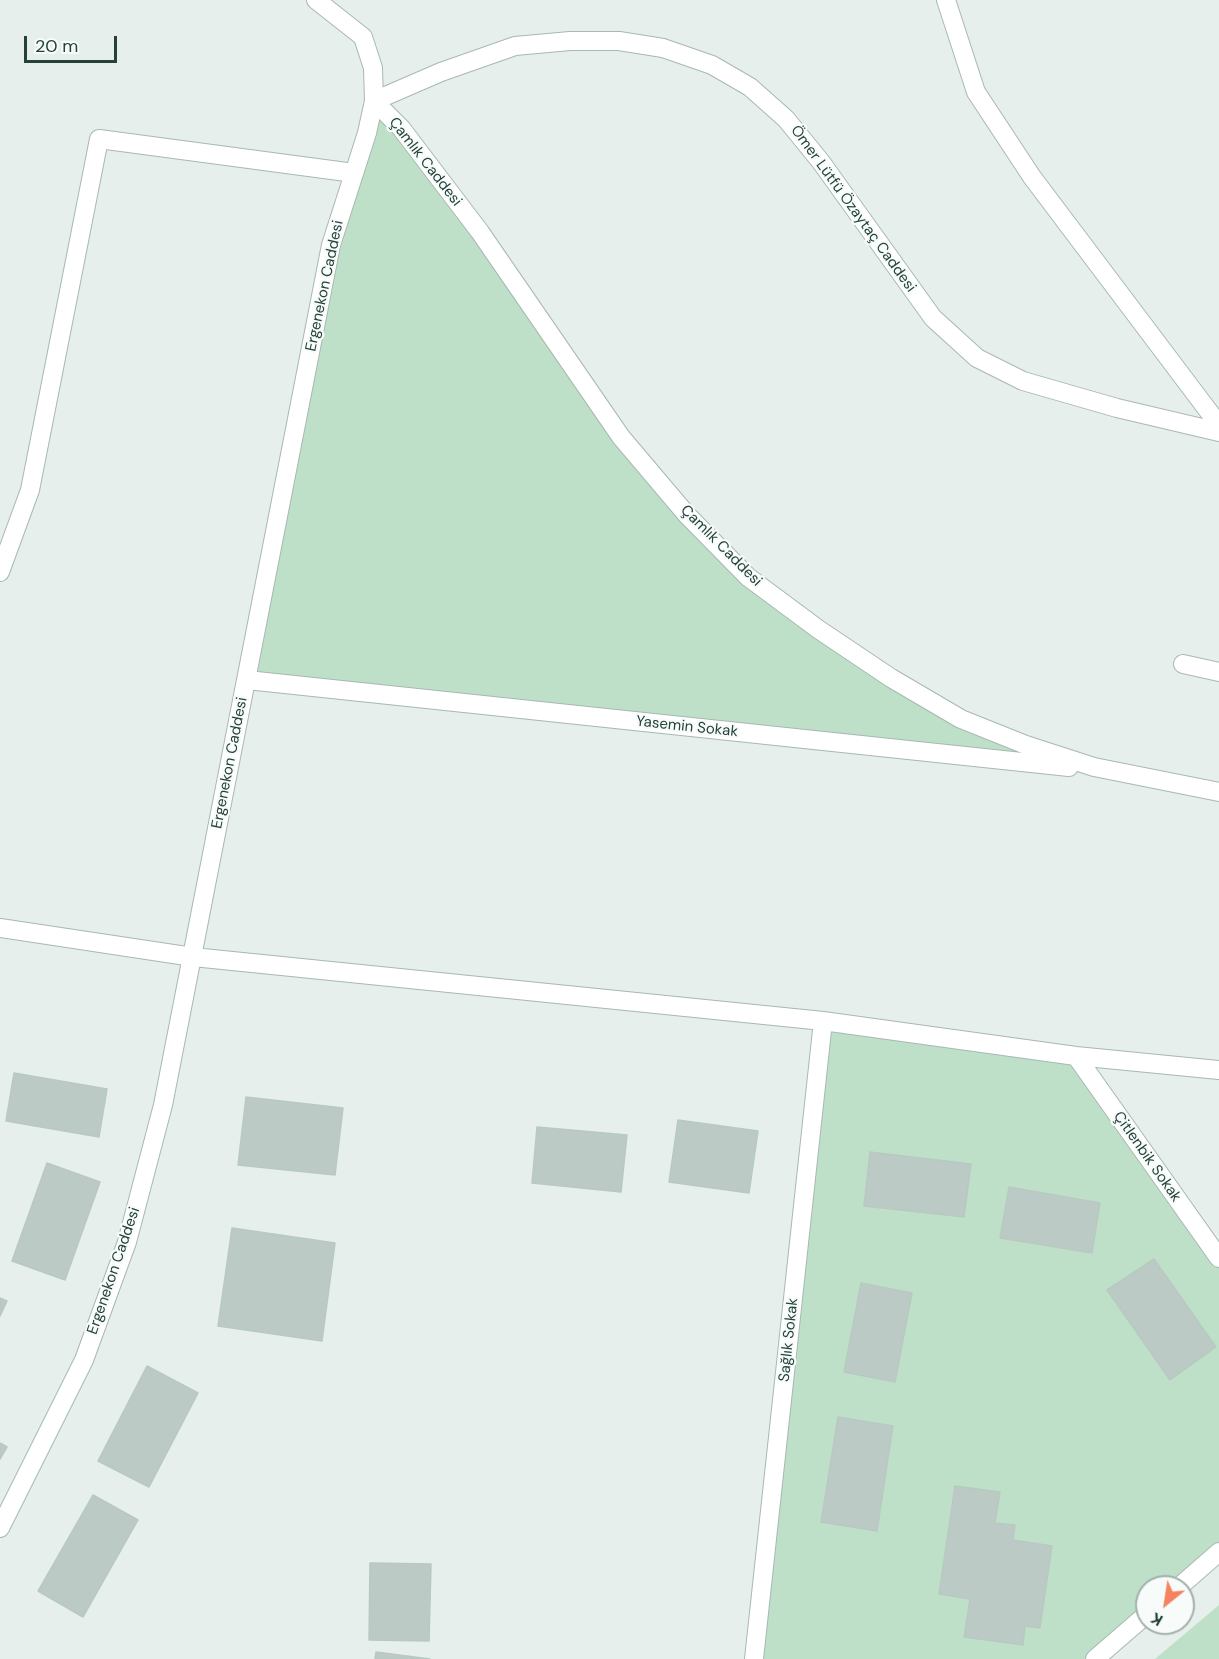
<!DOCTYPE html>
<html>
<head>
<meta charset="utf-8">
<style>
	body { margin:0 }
	#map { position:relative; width:1219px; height:1659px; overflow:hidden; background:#e6efeb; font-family:"DM Sans",sans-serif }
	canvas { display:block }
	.north { position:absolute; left:1135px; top:1575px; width:60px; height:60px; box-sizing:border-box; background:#f7fbf9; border:2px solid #a3b1ad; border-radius:50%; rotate:210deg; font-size:16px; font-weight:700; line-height:24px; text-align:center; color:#24423a }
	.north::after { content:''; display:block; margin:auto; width:21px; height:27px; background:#f4845f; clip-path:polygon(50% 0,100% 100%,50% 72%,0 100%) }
	.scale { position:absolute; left:24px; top:36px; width:93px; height:27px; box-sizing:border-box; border:3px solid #24423a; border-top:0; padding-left:8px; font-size:18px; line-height:21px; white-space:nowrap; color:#24423a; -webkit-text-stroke:4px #f7fbf9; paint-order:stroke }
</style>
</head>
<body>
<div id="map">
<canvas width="1219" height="1659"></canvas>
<div class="north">K</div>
<div class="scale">20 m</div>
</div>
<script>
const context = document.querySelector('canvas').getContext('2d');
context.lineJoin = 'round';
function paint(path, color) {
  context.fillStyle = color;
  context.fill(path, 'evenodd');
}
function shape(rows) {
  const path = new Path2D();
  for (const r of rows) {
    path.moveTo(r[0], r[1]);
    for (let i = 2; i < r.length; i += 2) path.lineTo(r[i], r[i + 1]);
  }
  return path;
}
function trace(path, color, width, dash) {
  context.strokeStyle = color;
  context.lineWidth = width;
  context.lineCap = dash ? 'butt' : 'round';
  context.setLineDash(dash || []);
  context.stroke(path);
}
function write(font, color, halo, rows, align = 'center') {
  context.font = font + ' "DM Sans",sans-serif';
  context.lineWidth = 4.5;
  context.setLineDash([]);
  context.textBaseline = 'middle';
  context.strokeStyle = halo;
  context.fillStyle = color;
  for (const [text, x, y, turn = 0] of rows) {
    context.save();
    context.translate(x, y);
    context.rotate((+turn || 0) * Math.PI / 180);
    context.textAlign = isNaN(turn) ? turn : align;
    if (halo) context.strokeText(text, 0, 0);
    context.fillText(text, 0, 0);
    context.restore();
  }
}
paint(shape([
	[374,101,558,348,748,577,961,719,1094,767,247,680,354,173],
	[823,1021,1076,1056,1219,1258,1219,1552,1179,1587,1147,1587,1147,1614,1095,1659,754,1659],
	[1219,1605,1219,1659,1155,1659]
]), '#bfe0c8');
const building = shape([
	[14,1073,107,1089,99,1137,6,1121,14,1073],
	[246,1097,343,1108,335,1175,238,1165,246,1097],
	[678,1120,758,1131,749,1193,669,1182,678,1120],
	[537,1127,627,1135,621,1192,532,1183,537,1127],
	[870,1152,971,1164,964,1217,864,1206,870,1152],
	[47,1163,100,1182,65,1280,12,1261,47,1163],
	[1009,1187,1100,1203,1092,1253,1000,1238,1009,1187],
	[232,1228,335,1243,322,1341,218,1326,232,1228],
	[1154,1259,1216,1347,1170,1380,1107,1290,1154,1259],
	[861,1283,912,1293,895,1382,844,1372,861,1283],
	[0,1298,7,1301,0,1316,0,1298],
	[147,1366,198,1393,149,1487,98,1461,147,1366],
	[838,1417,893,1426,877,1531,821,1522,838,1417],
	[0,1443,7,1447,0,1459,0,1443],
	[955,1486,1000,1492,995,1523,1015,1525,1013,1540,1052,1546,1040,1628,1025,1626,1023,1645,964,1637,970,1599,939,1594,955,1486],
	[93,1495,138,1520,83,1617,38,1591,93,1495],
	[370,1563,431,1564,429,1641,369,1640,370,1563],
	[376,1652,430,1659,375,1659,376,1652]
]);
paint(building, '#bbcac4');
trace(building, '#b8c9c2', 1.5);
const minor = shape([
	[946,0,976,92,1032,177,1219,425],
	[1219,432,1117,408,1023,381,977,358,933,318,821,162,786,119,750,87,712,65,663,48,619,41,570,41,515,46,441,72,374,101,401,128,480,232,621,437,687,515,748,577,818,629,891,678,961,719,1026,745,1094,767,1219,792],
	[0,572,30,490,99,139,354,173],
	[1183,664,1219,672],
	[247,680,1069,767],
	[0,928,193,957,823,1021,1076,1056,1219,1070],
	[1076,1056,1219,1258],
	[0,1528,84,1360,127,1242,163,1105,331,245,367,133,374,101,373,68,363,37,316,0],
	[1179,1587,1219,1552],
	[754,1659,823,1021],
	[1095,1659,1147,1614]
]);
trace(minor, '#a8b8b2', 20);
trace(minor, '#fff', 18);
write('15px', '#24423a', '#f7fbf9', [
	["Çamlık Caddesi",425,162,52],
	["Ömer Lütfü Özaytaç Caddesi",853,209,54],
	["Ergenekon Caddesi",325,286,-78],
	["Çamlık Caddesi",721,546,45],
	["Yasemin Sokak",687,727,6],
	["Ergenekon Caddesi",230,763,-79],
	["Çitlenbik Sokak",1147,1157,55],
	["Ergenekon Caddesi",114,1271,-71],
	["Sağlık Sokak",789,1340,-84]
]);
</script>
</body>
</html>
